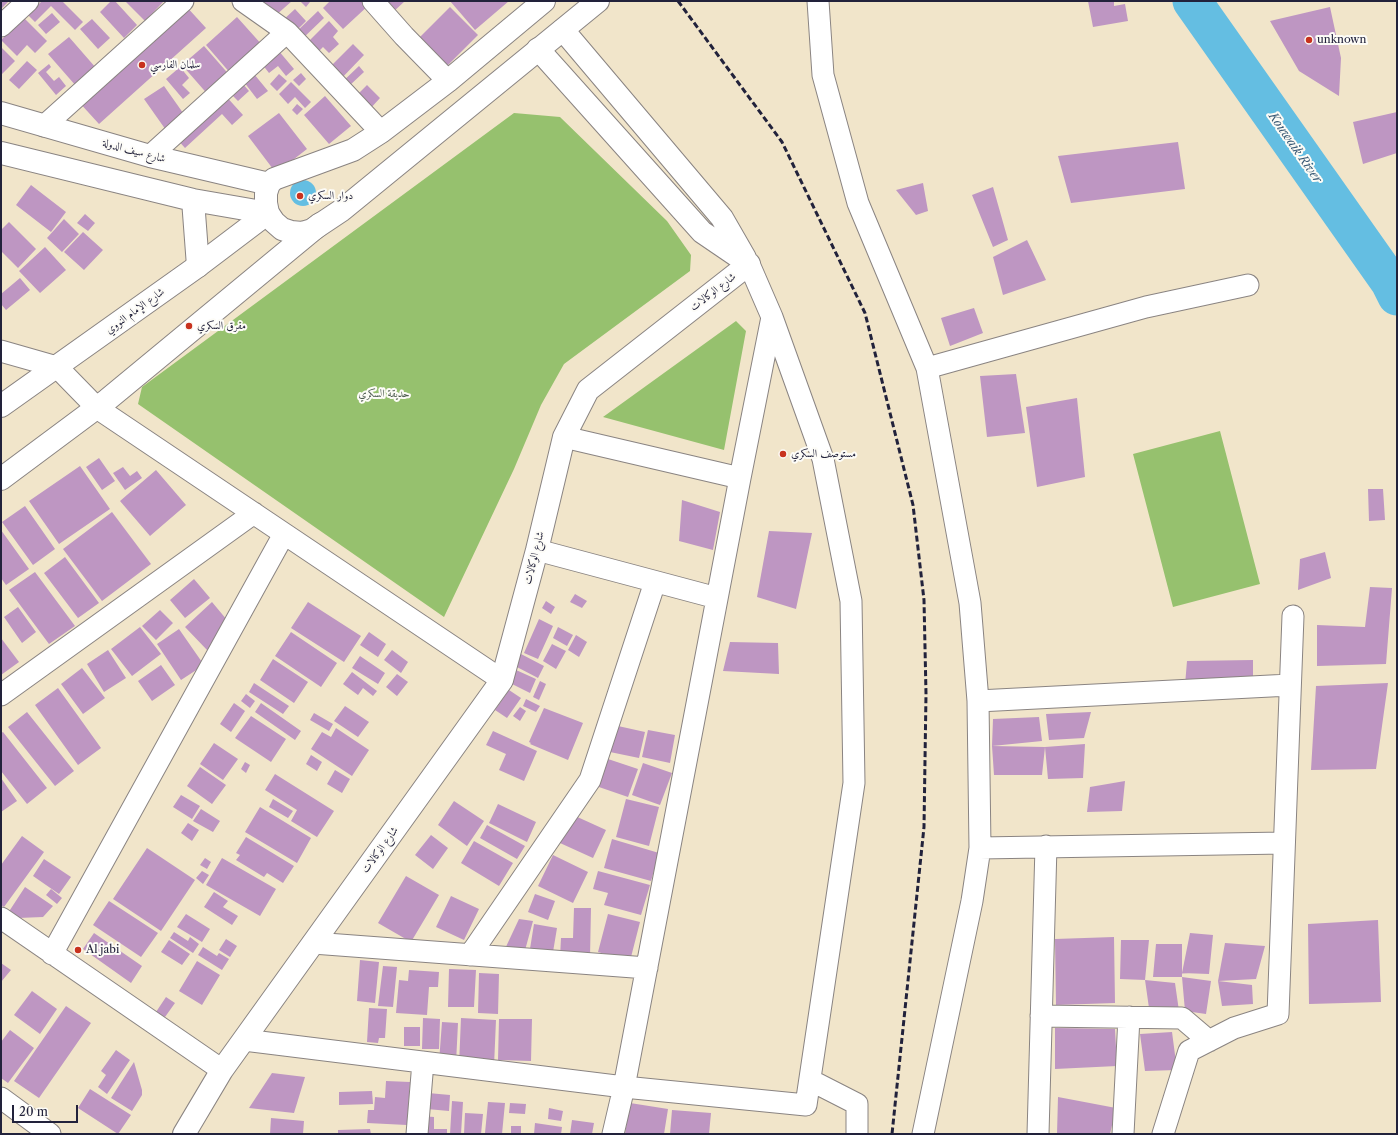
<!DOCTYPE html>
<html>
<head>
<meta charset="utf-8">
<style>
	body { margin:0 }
	#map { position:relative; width:1398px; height:1135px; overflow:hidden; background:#f1e5ca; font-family:"Libre Caslon Text",serif }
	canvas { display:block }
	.frame { position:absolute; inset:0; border:2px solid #22223b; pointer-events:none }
	.scale { position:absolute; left:12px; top:1105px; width:66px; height:18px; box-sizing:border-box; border:2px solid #22223b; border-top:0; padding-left:5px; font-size:12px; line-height:14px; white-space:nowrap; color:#22223b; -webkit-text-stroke:3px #fdfcf7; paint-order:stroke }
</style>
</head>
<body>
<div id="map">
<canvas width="1398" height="1135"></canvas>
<div class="frame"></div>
<div class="scale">20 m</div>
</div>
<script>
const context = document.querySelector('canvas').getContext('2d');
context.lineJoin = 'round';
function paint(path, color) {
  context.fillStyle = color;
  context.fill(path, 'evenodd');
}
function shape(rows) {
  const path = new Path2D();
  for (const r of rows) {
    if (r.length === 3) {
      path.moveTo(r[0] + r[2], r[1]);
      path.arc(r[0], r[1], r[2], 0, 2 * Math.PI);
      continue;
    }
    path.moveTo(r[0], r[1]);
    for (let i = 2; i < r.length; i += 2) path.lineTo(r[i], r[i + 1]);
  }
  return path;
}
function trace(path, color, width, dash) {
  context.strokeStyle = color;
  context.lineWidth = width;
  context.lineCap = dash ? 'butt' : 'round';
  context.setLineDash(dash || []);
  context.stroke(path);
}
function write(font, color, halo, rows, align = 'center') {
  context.font = font + ' "Libre Caslon Text",Amiri,serif';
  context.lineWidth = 4;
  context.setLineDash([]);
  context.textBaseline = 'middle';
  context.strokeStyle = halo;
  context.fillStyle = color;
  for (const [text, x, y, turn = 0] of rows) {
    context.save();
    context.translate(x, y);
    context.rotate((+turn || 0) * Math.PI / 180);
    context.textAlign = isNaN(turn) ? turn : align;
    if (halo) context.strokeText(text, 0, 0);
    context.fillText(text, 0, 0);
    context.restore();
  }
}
paint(shape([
	[514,113,560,117,667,221,691,255,690,271,564,364,541,405,514,469,444,617,138,404,142,387],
	[736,321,746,331,724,450,603,417],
	[1220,431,1260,584,1173,607,1133,454]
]), '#96c16e');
paint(shape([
	[303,193,13]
]), '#64bee2');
trace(shape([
	[1192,1,1390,282,1397,296]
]), '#64bee2', 39);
paint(shape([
	[1,1,9,1,1,9],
	[42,1,62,1,83,22,75,30,51,6,35,22,28,15],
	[111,1,115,1,137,25,124,38,100,12],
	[125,1,164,1,145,21],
	[263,1,292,1,275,16],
	[300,1,309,1,310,2,306,7],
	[330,1,367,1,370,4,343,29,323,8],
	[379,1,405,1,392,13],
	[450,1,509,1,475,30],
	[1088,1,1114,1,1114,6,1125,4,1128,21,1093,27],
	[185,5,206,28,99,124,78,101],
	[450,7,478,35,443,70,415,42],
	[1330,7,1341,58,1339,96,1299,71,1270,21],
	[295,9,306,21,293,34,281,22],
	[318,11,324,18,300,41,293,35],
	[52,13,60,22,46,34,38,25],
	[237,17,263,46,231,74,206,45],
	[24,18,47,41,35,53,27,45,17,56,1,40],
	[92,19,110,38,98,49,80,29],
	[329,21,338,31,333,37,339,44,329,53,323,47,316,54,306,44],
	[69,37,96,68,76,86,48,54],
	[353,44,364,55,338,82,326,71],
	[204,46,232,78,210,97,182,65],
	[1,47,15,61,1,75],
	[278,50,294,69,286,76,278,66,269,73,262,64],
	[27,61,37,70,19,89,9,80],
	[49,64,51,67,46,72,54,81,59,77,66,86,56,95,38,73],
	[359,66,364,72,349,86,339,85],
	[180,67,189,78,182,85,190,93,183,99,166,79],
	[301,73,306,79,299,86,293,80],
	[254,74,268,91,257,99,244,82],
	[279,74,287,81,277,91,270,84],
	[291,82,311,102,305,108,295,97,288,104,279,94],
	[242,83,249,91,238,101,230,93],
	[367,85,380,98,369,110,355,97],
	[164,86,188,120,168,133,144,99],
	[224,94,243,115,232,125,222,114,185,148,176,138],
	[325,96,351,126,329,144,304,115],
	[297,104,303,109,297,115,292,110],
	[1397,112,1397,153,1363,164,1353,122],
	[279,113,307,149,276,173,248,136],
	[1178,142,1185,189,1071,203,1058,156],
	[923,183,928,211,916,215,896,190],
	[31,185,66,212,51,232,16,205],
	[993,187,1008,240,993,247,972,195],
	[85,214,95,223,88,231,77,223],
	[64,219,79,234,62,252,47,238],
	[9,222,36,249,18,268,1,251,1,230],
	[83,232,103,250,84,270,64,252],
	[1027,240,1046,280,1003,295,993,257],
	[45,247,66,270,40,293,19,271],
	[20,278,30,290,6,310,1,304,1,294],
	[974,308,983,333,950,346,941,318],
	[1016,374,1025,433,987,437,980,376],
	[1077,398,1085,477,1037,487,1026,407],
	[99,458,115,481,102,490,86,467],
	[80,466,110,509,59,544,29,501],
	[123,467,130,476,137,471,142,478,125,490,113,473],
	[156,470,186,505,150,536,120,501],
	[1368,489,1383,489,1385,520,1369,521],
	[682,500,720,512,713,550,679,541],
	[25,506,55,549,33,565,2,522],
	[112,512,151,564,102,601,63,549],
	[1,530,29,569,6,585,1,578],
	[769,531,812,533,796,609,757,597],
	[1325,552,1331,578,1298,590,1300,559],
	[65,557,99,603,78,618,44,573],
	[35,572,75,626,49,644,9,590],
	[194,579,210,598,185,618,170,600],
	[1370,587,1392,588,1386,664,1317,666,1317,625,1365,627],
	[575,594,587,601,582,608,570,602],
	[546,601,555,607,551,614,542,608],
	[212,602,232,626,207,650,185,627],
	[308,602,361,636,344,662,291,628],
	[18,607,36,632,22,643,4,617],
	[160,610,173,623,156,640,142,626],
	[539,619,553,626,538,659,524,653],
	[140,627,161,654,132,676,111,649],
	[558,627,573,635,567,646,553,638],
	[179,629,204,665,181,680,157,644],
	[291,632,337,663,321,687,275,656],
	[369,632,386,644,378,657,360,645],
	[576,635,587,642,579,657,568,650],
	[1,638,19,662,1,675],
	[730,642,778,643,779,674,723,671],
	[552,644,566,651,556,669,543,661],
	[108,650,126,678,104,692,87,664],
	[392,650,408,662,401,673,384,660],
	[521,654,544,666,538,678,515,666],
	[360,656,385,673,378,684,352,668],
	[273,659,308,682,294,703,260,680],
	[1253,660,1253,680,1185,685,1187,661],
	[161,665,175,685,152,701,138,681],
	[82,668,105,698,83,714,61,684],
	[516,670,536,679,530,693,510,683],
	[352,672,377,691,373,696,363,688,358,695,343,684],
	[397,674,408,682,397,696,386,687],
	[540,681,546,684,539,700,533,697],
	[254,683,289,706,283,714,249,692],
	[1388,683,1376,769,1311,770,1316,686],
	[58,688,101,748,78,765,35,705],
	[509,690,521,698,507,718,495,710],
	[246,694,255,701,250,708,241,701],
	[526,699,540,706,536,712,523,706],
	[234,703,245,711,231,732,220,724],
	[261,703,301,731,295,740,255,712],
	[345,706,369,722,358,737,334,721],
	[520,707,526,711,520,721,513,716],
	[544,708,583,723,568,760,530,744,531,743,529,742],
	[27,712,74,771,55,786,8,727],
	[1091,712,1084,738,1049,740,1046,714],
	[314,713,333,724,329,731,310,720],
	[251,716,286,739,271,762,235,738],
	[1039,717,1042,741,992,746,993,719],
	[618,726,645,732,639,758,610,752],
	[336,728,369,750,352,776,311,749,322,732,331,737],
	[648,730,675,735,670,763,642,757],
	[493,731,537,751,524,781,499,770,506,754,486,745],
	[3,732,47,788,27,804,1,771,1,733],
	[214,743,238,759,223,780,200,764],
	[1085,744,1083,778,1048,779,1045,747],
	[992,746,1045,747,1042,775,994,775],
	[311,755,322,762,317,771,306,764],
	[605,758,638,769,628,797,596,786],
	[245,762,250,765,246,773,241,769],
	[643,763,672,773,660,805,632,795],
	[200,767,226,785,212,804,187,786],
	[335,770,350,779,342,793,327,784],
	[275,774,334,811,317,837,291,821,297,810,265,790],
	[1,778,17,801,1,812],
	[1125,781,1122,811,1087,812,1090,787],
	[181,795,200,806,192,819,173,807],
	[273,799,293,811,288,818,269,807],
	[626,799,659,807,649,846,616,837],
	[454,801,484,821,467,846,438,825],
	[498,804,536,822,527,842,489,823],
	[260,807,311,838,297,863,245,832],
	[201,809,220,821,213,832,193,821],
	[573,815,606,830,593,858,560,843],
	[188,823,199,830,192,841,181,833],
	[487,825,525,846,517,859,480,838],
	[431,835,448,848,433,869,415,855],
	[22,836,44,852,4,907,1,905,1,865],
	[246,837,294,866,283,883,267,873,264,877,236,860,240,855,236,853],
	[612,839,659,853,651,881,604,868],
	[474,841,513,863,499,886,461,863],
	[147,848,195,880,161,931,113,899],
	[553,855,588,872,573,903,538,886],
	[205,858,211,862,207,869,200,865],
	[222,858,276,889,260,916,206,885],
	[44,859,71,877,59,894,33,876],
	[202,871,209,875,203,884,196,878],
	[598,871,650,885,641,915,604,905,608,893,593,889],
	[406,876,439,895,411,942,378,923],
	[25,887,53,906,43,917,18,918,8,913],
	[51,889,62,898,57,904,46,895],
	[214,892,228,901,223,907,238,916,232,925,204,907],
	[535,894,555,901,548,920,528,912],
	[451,896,479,909,464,940,436,927],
	[109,901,158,933,141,957,93,925],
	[574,908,591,908,590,957,560,957,561,938,573,938],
	[186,914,210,929,202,942,177,927],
	[608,914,640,922,630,961,598,952],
	[519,919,533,921,524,954,504,951],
	[1378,920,1381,1002,1309,1004,1308,924],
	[534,924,557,928,552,958,529,955],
	[174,932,188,941,190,937,199,944,193,953,170,938],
	[94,933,142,966,131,983,83,949],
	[1190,933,1213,935,1209,974,1182,973],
	[1114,937,1115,1003,1056,1005,1055,939],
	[226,939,237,946,230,957,219,950],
	[169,940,190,954,182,965,161,952],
	[1121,940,1149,940,1145,980,1120,979],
	[1225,943,1265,946,1256,979,1218,981],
	[1156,944,1182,944,1182,977,1153,977],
	[203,947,217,956,219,953,229,959,222,970,198,955],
	[360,960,379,962,375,1003,357,1001],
	[197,961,220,975,202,1005,179,991],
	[1,963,11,970,1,982],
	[383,966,397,967,393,1007,378,1006],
	[449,969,476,970,474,1007,448,1007],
	[409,970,439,972,438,987,429,987,427,1015,396,1013,399,980,408,981],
	[479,973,499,974,498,1014,478,1013],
	[1182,977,1211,981,1206,1014,1185,1011],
	[1145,980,1175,983,1179,1011,1149,1008],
	[1218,981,1252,985,1253,1004,1222,1006],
	[32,991,57,1009,40,1034,14,1015],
	[166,997,175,1003,165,1017,156,1012],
	[66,1006,91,1023,39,1098,14,1081],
	[369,1008,387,1009,385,1038,379,1038,378,1043,367,1042],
	[423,1018,440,1019,439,1049,422,1049],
	[461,1018,496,1020,494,1066,459,1065],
	[499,1019,532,1019,531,1061,498,1060],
	[442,1022,458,1023,456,1063,439,1062],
	[404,1027,420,1027,420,1046,404,1046],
	[1055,1028,1115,1029,1117,1066,1055,1069],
	[10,1030,34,1048,8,1083,1,1078,1,1042],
	[1172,1032,1177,1070,1145,1071,1140,1034],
	[116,1050,130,1060,107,1094,98,1087,106,1075,101,1071],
	[134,1062,142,1090,142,1095,132,1111,111,1098],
	[272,1073,305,1077,294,1113,249,1108],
	[386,1081,410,1082,407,1125,367,1123,368,1110,374,1110,375,1097,385,1098],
	[90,1089,131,1115,118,1134,78,1108],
	[372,1091,373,1104,339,1105,339,1092],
	[428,1093,450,1095,449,1111,427,1109],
	[1058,1097,1116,1108,1110,1134,1057,1134],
	[452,1101,463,1102,461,1134,450,1134],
	[488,1102,505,1103,502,1134,485,1133],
	[510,1103,526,1104,525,1114,509,1113],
	[630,1103,668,1109,664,1134,625,1134],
	[549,1108,563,1111,561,1121,548,1119],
	[672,1110,711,1113,709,1134,670,1134],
	[465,1113,483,1114,481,1134,464,1134],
	[422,1116,434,1117,434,1129,447,1129,447,1134,428,1134],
	[271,1118,304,1121,303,1134,270,1134],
	[572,1120,594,1123,592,1134,570,1134],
	[535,1123,562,1127,561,1134,534,1134],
	[511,1126,521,1126,521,1134,511,1134],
	[370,1129,371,1134,338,1134,338,1130]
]), '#be96c2');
const street = shape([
	[243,1,287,32,381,132],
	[373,1,404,36,448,81],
	[818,1,823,75,858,203,927,368,970,603,978,701,980,848,972,901,923,1134],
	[1,26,28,1],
	[44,126,183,1],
	[150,156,287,32],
	[1,351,57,367,97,408,502,680],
	[927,368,1146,307,1248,285],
	[564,437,740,478],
	[537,550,717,598],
	[1,695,254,513],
	[978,701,1290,685],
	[980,848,1284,843],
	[1,918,222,1070],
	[313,943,647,968],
	[52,954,284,534],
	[470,955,590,780,655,582],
	[1041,1016,1182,1018,1209,1041],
	[244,1040,624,1087,806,1105,854,783,851,601,823,459,772,317],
	[810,1080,857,1104,857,1134],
	[1,1098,50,1134],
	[417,1134,423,1062],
	[613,1134,624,1087,740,478,772,317,749,264],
	[1038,1134,1046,846],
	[1123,1134,1129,1017],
	[1163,1134,1189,1051,1234,1028,1278,1014,1293,616]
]);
const secondary = shape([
	[563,30,722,218,745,258],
	[538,49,702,232,749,264],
	[1,406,198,266,268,213],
	[1,479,107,400,320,224],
	[184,1134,222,1070,502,680,537,550,564,437,588,390,749,264]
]);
const primary = shape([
	[544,1,448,81,381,132,353,150,274,179,269,184,266,193,266,203,268,213,274,222,282,229,291,232,302,233,312,230,342,210,598,1],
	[1,113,150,156,269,184],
	[1,153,193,200,268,213],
	[193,200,198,266]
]);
trace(street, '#8a8482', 23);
trace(secondary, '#8a8482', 24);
trace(primary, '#8a8482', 24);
trace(street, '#fff', 21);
trace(secondary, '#fff', 22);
trace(primary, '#fff', 22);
trace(shape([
	[678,1,782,142,865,313,913,505,924,600,926,694,924,827,892,1134]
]), '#22223b', 3, [6, 3]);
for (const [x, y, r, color] of [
	[1309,40,4,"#c8321e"],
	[142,65,4,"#c8321e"],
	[300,196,4,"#c8321e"],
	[189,326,4,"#c8321e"],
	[783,454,4,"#c8321e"],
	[78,950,4,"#c8321e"]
]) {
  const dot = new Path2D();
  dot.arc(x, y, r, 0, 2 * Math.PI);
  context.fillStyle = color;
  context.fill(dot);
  trace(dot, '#fdfcf7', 1.5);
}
write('11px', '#22223b', '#fdfcf7', [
	["unknown",1317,40],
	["سلمان الفارسي",150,65],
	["دوار السكري",308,196],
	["مفرق السكري",197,326],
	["مستوصف السكري",791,454],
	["Al jabi",86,950]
], 'left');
write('11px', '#22223b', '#fdfcf7', [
	["شارع سيف الدولة",134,151,15],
	["شارع الوكالات",713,292,-38],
	["شارع الإمام النووي",135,311,-36],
	["شارع الوكالات",534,558,-76],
	["شارع الوكالات",380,850,-54]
]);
write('11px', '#4b5a4d', '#fdfcf7', [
	["حديقة السكري",384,394]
]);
write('italic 12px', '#395975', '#fdfcf7', [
	["Kouwaik River",1295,148,55]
]);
</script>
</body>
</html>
